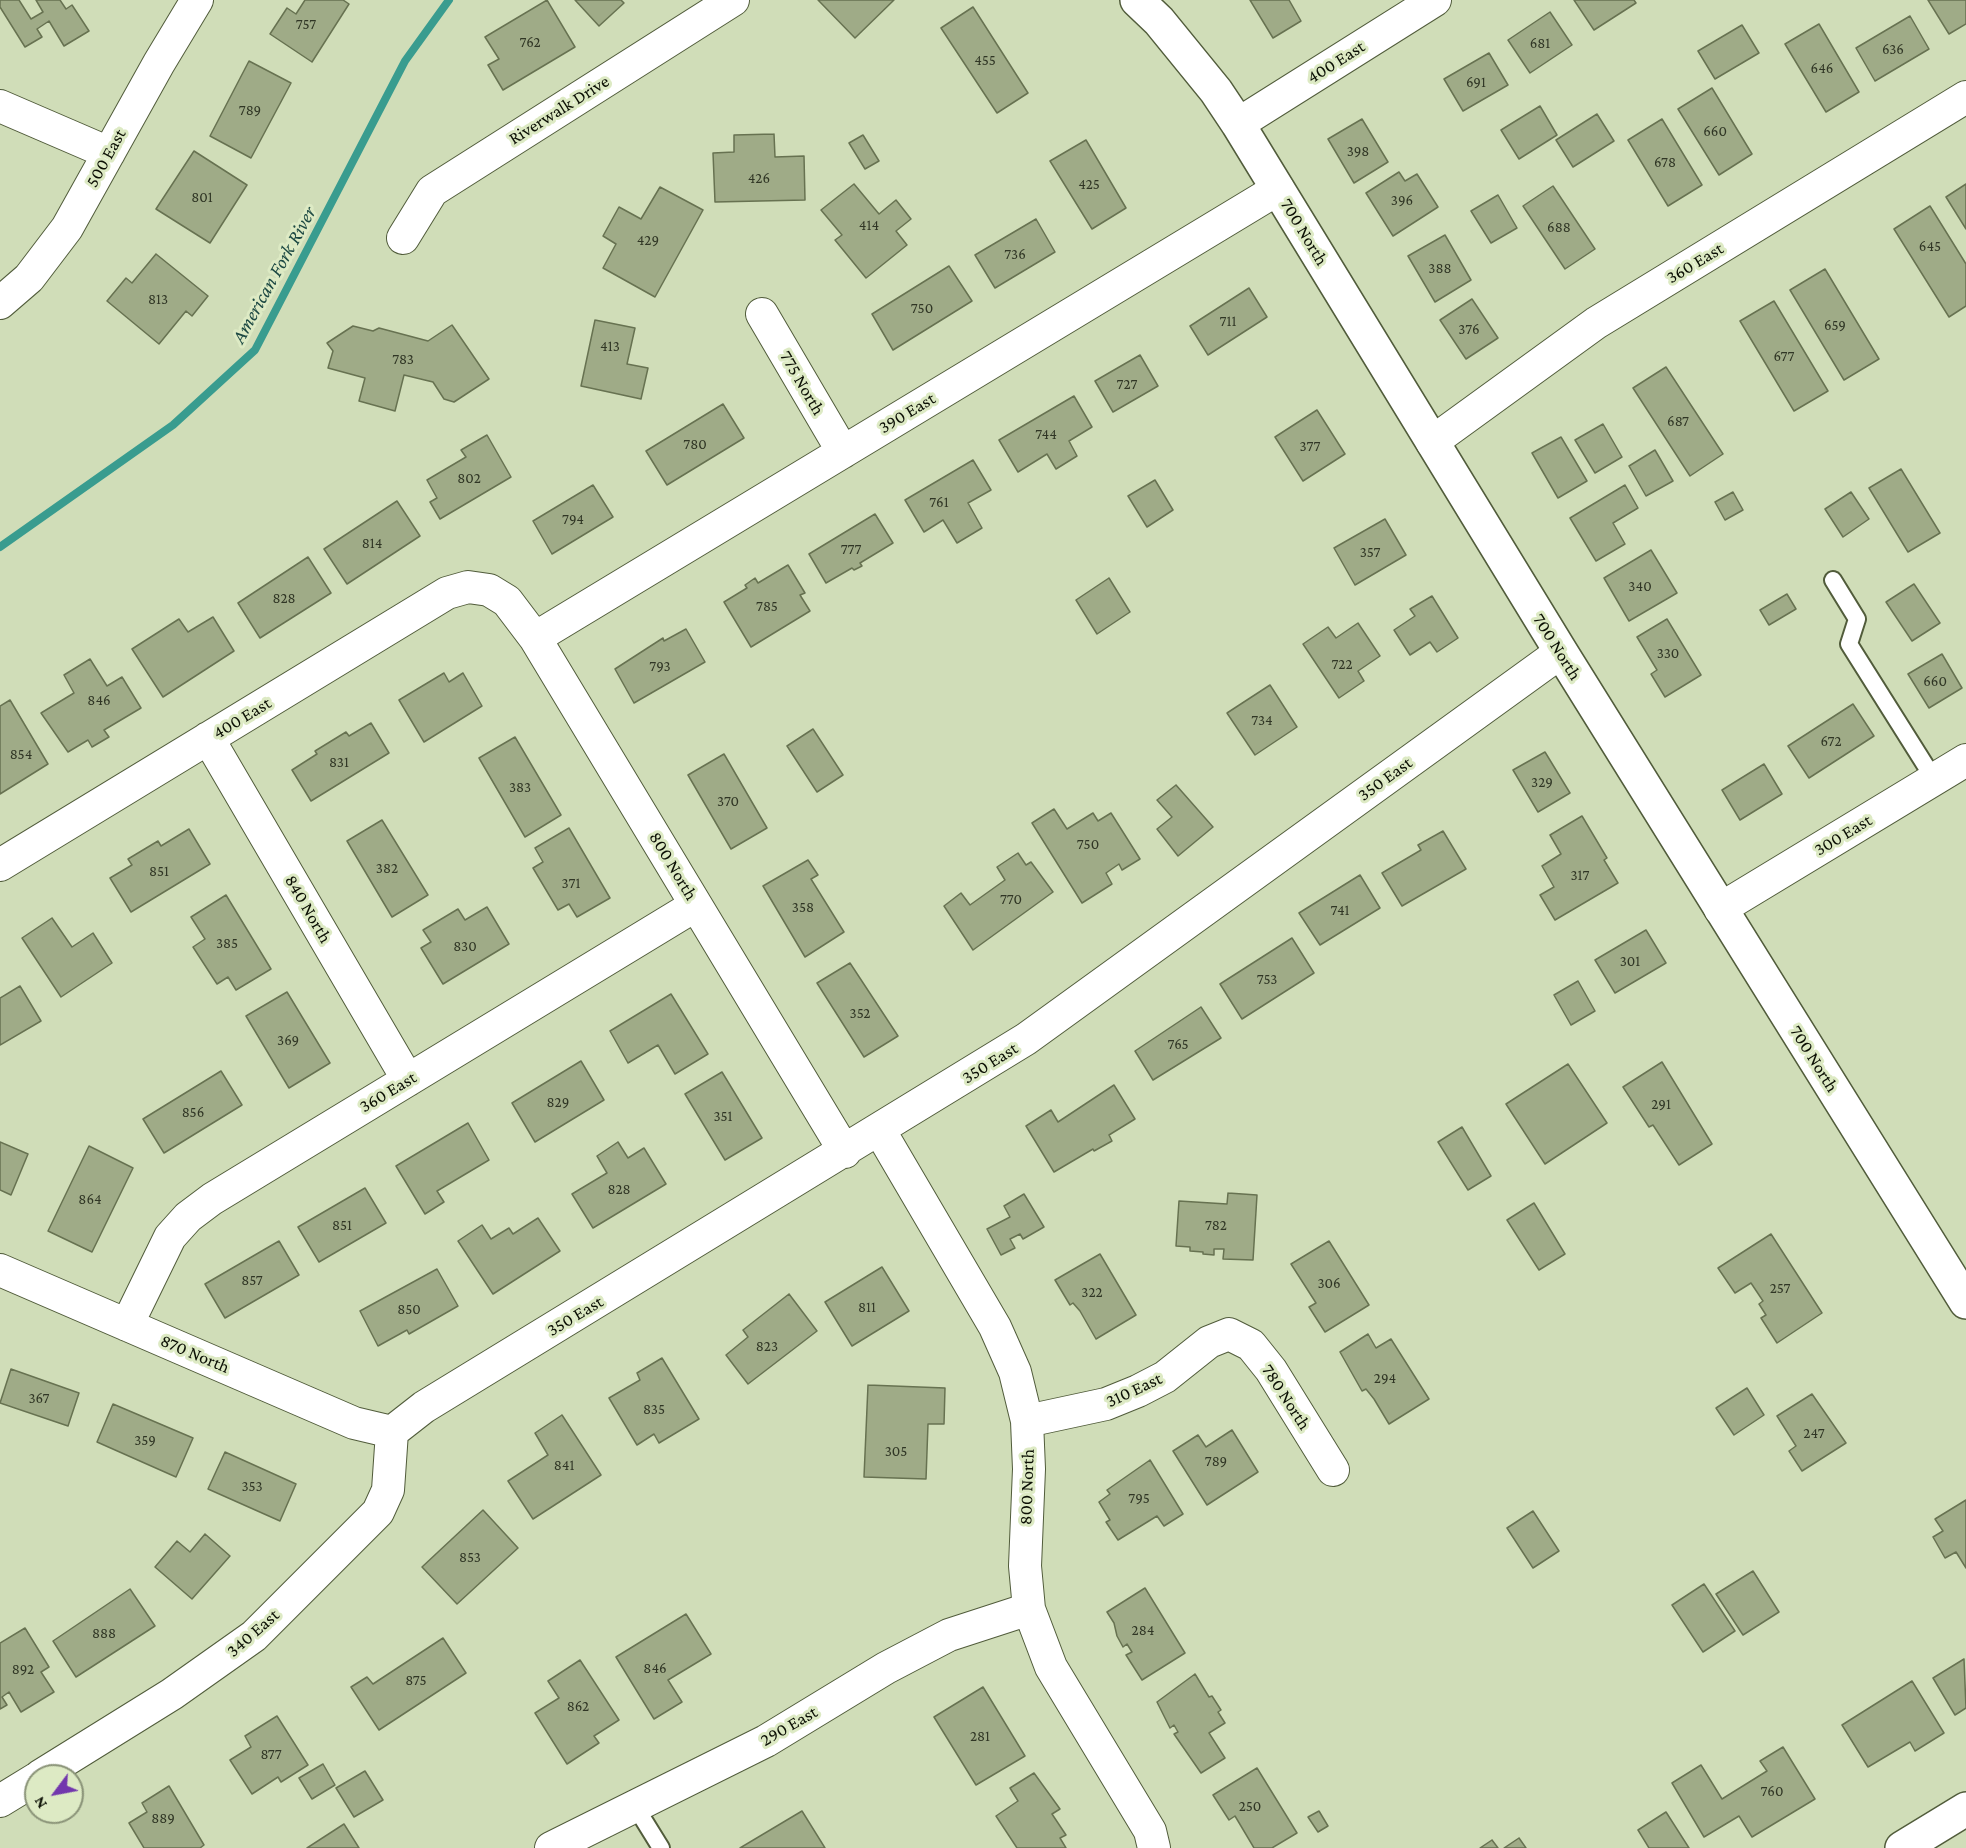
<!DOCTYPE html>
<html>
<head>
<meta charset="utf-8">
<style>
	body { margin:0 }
	#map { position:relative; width:1966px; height:1848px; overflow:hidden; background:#d0ddb8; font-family:"Crimson Pro",serif }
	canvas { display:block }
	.north { position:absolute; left:24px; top:1764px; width:60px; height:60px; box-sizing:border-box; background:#ddeac4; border:2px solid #899277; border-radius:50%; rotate:238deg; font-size:16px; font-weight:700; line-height:24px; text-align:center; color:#0b0f04 }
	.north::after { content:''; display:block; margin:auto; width:21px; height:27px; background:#7237ad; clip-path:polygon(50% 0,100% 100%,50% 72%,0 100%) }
</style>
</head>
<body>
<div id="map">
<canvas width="1966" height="1848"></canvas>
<div class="north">N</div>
</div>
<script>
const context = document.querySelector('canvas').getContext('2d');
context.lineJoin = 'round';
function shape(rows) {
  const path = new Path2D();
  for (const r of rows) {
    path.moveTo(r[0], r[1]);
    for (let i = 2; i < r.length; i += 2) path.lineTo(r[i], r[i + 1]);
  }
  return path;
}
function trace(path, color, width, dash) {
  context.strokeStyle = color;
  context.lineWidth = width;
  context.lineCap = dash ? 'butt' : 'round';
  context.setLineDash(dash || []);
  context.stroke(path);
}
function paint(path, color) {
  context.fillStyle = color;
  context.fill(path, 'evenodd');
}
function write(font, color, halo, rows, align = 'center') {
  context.font = font + ' "Crimson Pro",serif';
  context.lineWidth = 6;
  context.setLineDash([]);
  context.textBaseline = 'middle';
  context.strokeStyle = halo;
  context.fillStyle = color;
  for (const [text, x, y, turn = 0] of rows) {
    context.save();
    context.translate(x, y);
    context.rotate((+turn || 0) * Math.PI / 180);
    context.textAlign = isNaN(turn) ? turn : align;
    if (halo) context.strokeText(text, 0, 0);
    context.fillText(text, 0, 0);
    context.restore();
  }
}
trace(shape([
	[0,547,173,425,255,350,405,61,449,0]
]), '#399c8f', 8);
const building = shape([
	[0,0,19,0,31,19,43,12,36,0,60,0,66,9,72,5,89,31,64,46,49,21,37,29,42,37,25,47,0,7,0,0],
	[305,0,343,0,349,4,312,62,270,34,287,8,296,14,305,0],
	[547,0,575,47,503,90,488,65,499,59,485,37,547,0],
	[575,0,621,0,624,3,599,26,575,0],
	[818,0,894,0,855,38,818,0],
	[1250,0,1289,0,1301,21,1273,38,1250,0],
	[1574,0,1634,0,1636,3,1594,30,1574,0],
	[1928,0,1966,0,1966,24,1949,34,1928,0],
	[973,7,1028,93,997,113,941,28,973,7],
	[1550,12,1572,45,1530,73,1508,40,1550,12],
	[1910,16,1929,49,1875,81,1856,48,1910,16],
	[1819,24,1859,92,1826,112,1785,44,1819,24],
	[1742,25,1759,53,1715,79,1698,51,1742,25],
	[1489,53,1508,85,1463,111,1444,79,1489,53],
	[249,61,291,83,251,158,210,136,249,61],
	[1712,88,1752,154,1719,175,1678,109,1712,88],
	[1540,106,1557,135,1519,159,1501,130,1540,106],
	[1597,114,1614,141,1573,167,1556,140,1597,114],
	[1362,119,1388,162,1354,183,1328,139,1362,119],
	[1662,119,1702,185,1668,206,1628,140,1662,119],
	[774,134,775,157,804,156,805,200,715,202,713,153,734,152,734,135,774,134],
	[863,135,879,161,865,169,849,143,863,135],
	[1086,140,1126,208,1092,229,1050,161,1086,140],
	[194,151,247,185,210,243,156,209,194,151],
	[1399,172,1405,181,1417,174,1438,207,1393,236,1366,193,1399,172],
	[854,184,879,214,896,200,911,219,896,231,907,245,866,278,835,240,842,235,821,210,854,184],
	[1966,184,1966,229,1946,197,1966,184],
	[1553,186,1595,249,1565,269,1523,206,1553,186],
	[660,187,703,210,655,297,603,268,616,244,603,236,619,207,641,219,660,187],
	[1498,195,1517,228,1491,243,1471,211,1498,195],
	[1930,206,1966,264,1966,306,1949,317,1894,229,1930,206],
	[1036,219,1055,252,995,288,975,255,1036,219],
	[1445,235,1471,280,1435,302,1408,256,1445,235],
	[156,254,208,296,192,316,186,311,159,344,107,301,126,278,132,283,156,254],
	[949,266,972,301,893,350,872,314,949,266],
	[1825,269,1879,359,1844,380,1790,290,1825,269],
	[1249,288,1267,317,1208,355,1190,326,1249,288],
	[1472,299,1498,338,1466,359,1440,320,1472,299],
	[1774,301,1828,391,1794,411,1740,321,1774,301],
	[595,320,635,328,627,364,648,368,641,399,581,386,595,320],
	[452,325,489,379,454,402,444,399,433,382,404,375,395,411,359,401,365,378,328,368,333,351,327,343,353,326,373,331,379,328,428,341,452,325],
	[1140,355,1158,386,1113,412,1095,381,1140,355],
	[1666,367,1723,454,1690,476,1633,388,1666,367],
	[1074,396,1092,427,1069,441,1077,456,1056,469,1047,454,1018,472,999,440,1074,396],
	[723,404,744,438,667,485,646,451,723,404],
	[1317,410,1345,454,1303,481,1275,437,1317,410],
	[1603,424,1622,457,1595,473,1575,440,1603,424],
	[487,435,511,477,440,519,430,502,437,498,427,480,466,457,461,450,487,435],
	[1561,437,1587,481,1558,498,1532,453,1561,437],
	[1655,450,1673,481,1646,496,1629,466,1655,450],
	[973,460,991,490,968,503,982,528,957,543,943,520,924,532,905,500,973,460],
	[1901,469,1940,533,1908,552,1869,488,1901,469],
	[1155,480,1173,510,1147,527,1128,496,1155,480],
	[593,485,613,517,552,554,533,521,593,485],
	[1625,485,1638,508,1613,523,1625,544,1596,561,1570,518,1625,485],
	[1733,492,1743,510,1725,520,1715,502,1733,492],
	[1851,492,1869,519,1843,537,1825,509,1851,492],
	[397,501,420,536,347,584,324,549,397,501],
	[875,514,893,543,860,563,862,566,854,570,852,568,826,583,809,554,875,514],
	[1385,519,1406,555,1355,585,1334,548,1385,519],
	[1651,550,1677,593,1629,621,1604,578,1651,550],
	[308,557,331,593,260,638,238,603,308,557],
	[788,565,805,593,800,595,810,611,751,647,724,602,747,588,745,585,755,578,758,583,788,565],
	[1109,578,1130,612,1097,634,1076,600,1109,578],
	[1914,584,1940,623,1912,641,1886,602,1914,584],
	[1787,594,1796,609,1769,625,1760,610,1787,594],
	[1432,596,1458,638,1437,652,1430,642,1410,655,1394,630,1415,616,1410,609,1432,596],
	[213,617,234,651,163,697,132,649,179,619,188,632,213,617],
	[1667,619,1701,675,1665,697,1651,674,1657,670,1637,637,1667,619],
	[1358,623,1380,656,1358,671,1364,681,1339,698,1303,644,1328,627,1336,638,1358,623],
	[686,629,705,662,634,703,615,669,663,638,664,641,686,629],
	[1942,654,1962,688,1929,708,1908,674,1942,654],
	[90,659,107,686,122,677,141,708,104,730,109,737,92,747,88,740,68,752,41,713,74,693,64,675,90,659],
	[444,673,449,682,463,673,482,706,424,742,399,700,444,673],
	[1270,685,1297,727,1255,755,1227,713,1270,685],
	[10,700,48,764,0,794,0,706,10,700],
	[1853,704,1874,736,1809,778,1788,746,1853,704],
	[371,723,389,753,311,801,292,770,317,754,315,751,346,732,349,736,371,723],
	[813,729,843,775,817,792,787,746,813,729],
	[515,737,561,815,525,837,479,758,515,737],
	[1545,752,1570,793,1538,812,1513,770,1545,752],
	[724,754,767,828,731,849,688,775,724,754],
	[1764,764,1782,794,1740,820,1722,790,1764,764],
	[1176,785,1213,827,1178,856,1157,829,1172,817,1157,800,1176,785],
	[1054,809,1067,829,1093,813,1098,821,1111,813,1140,859,1122,870,1119,864,1106,873,1112,884,1082,903,1032,823,1054,809],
	[1582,816,1607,858,1604,860,1618,883,1555,920,1540,895,1554,887,1542,866,1561,854,1550,835,1582,816],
	[382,820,428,895,392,917,347,841,382,820],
	[569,828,610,898,577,917,569,904,558,910,533,868,543,862,535,848,569,828],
	[189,829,210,864,131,912,110,878,132,865,128,859,158,841,161,846,189,829],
	[1443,831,1466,869,1402,906,1382,873,1421,850,1418,845,1443,831],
	[1018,853,1026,865,1031,862,1053,892,973,950,944,906,961,893,970,905,1005,880,997,867,1018,853],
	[808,860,818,875,811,879,844,932,805,957,763,886,808,860],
	[1360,875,1380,908,1320,945,1299,913,1360,875],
	[226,895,271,969,236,990,228,977,217,984,193,947,205,939,191,917,226,895],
	[487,907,509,944,443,984,421,948,431,942,423,930,458,909,465,920,487,907],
	[52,918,72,947,93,933,112,963,61,997,22,938,52,918],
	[1646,930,1666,963,1615,993,1595,960,1646,930],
	[1292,938,1314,973,1242,1019,1220,984,1292,938],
	[850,963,898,1036,864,1057,817,983,850,963],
	[1578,981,1595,1011,1571,1025,1554,995,1578,981],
	[20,986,41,1021,0,1045,0,998,20,986],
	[287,992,330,1063,289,1088,246,1016,287,992],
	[671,994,708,1054,675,1074,658,1045,628,1063,610,1031,671,994],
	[1201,1007,1221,1038,1153,1080,1135,1051,1201,1007],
	[581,1061,604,1100,535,1142,512,1103,581,1061],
	[1662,1062,1712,1144,1679,1165,1653,1125,1649,1127,1623,1087,1662,1062],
	[1568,1064,1607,1123,1545,1164,1506,1104,1568,1064],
	[221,1071,242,1105,164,1153,143,1119,221,1071],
	[722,1072,762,1138,725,1160,685,1094,722,1072],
	[1114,1085,1135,1119,1109,1135,1112,1141,1094,1151,1093,1149,1054,1172,1026,1126,1051,1110,1058,1122,1114,1085],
	[468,1123,489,1160,437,1191,444,1202,425,1214,396,1166,468,1123],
	[1462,1127,1491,1176,1468,1190,1438,1142,1462,1127],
	[0,1142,28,1154,11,1195,0,1190,0,1142],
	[618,1142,628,1158,644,1148,666,1184,593,1228,572,1194,607,1173,597,1156,618,1142],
	[89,1146,133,1168,92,1252,48,1231,89,1146],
	[365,1188,386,1223,319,1262,298,1227,365,1188],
	[1228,1193,1257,1195,1253,1260,1223,1259,1224,1249,1214,1249,1214,1255,1203,1254,1203,1252,1190,1251,1190,1247,1176,1246,1179,1201,1227,1204,1228,1193],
	[1024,1194,1044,1227,1023,1239,1020,1234,1010,1239,1015,1248,1001,1255,987,1229,1010,1217,1004,1206,1024,1194],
	[1534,1203,1565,1254,1539,1270,1507,1220,1534,1203],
	[538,1218,560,1251,493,1294,458,1241,482,1225,491,1239,509,1228,513,1234,538,1218],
	[1771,1234,1822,1313,1777,1343,1761,1318,1766,1315,1759,1304,1763,1301,1751,1283,1735,1293,1718,1268,1771,1234],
	[279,1241,299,1275,225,1318,205,1284,279,1241],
	[1329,1241,1369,1305,1325,1332,1309,1307,1316,1303,1291,1264,1329,1241],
	[1100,1254,1136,1315,1096,1339,1080,1311,1073,1303,1070,1305,1055,1280,1100,1254],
	[882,1267,909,1311,852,1346,825,1302,882,1267],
	[437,1269,458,1306,409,1334,407,1330,378,1346,360,1311,437,1269],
	[789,1294,817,1331,748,1384,726,1355,748,1337,743,1330,789,1294],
	[1368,1334,1376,1348,1391,1339,1429,1399,1389,1424,1374,1399,1366,1389,1362,1391,1340,1352,1368,1334],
	[662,1358,699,1419,659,1443,654,1434,637,1445,609,1398,640,1380,637,1373,662,1358],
	[11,1369,79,1393,68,1426,0,1403,11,1369],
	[868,1385,945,1388,944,1424,928,1424,926,1479,864,1477,868,1385],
	[1747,1388,1764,1415,1734,1435,1716,1408,1747,1388],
	[1812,1394,1846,1443,1802,1471,1789,1451,1796,1446,1777,1416,1812,1394],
	[113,1404,193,1438,176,1477,97,1442,113,1404],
	[562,1415,601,1475,533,1519,508,1481,548,1455,535,1433,562,1415],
	[1232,1430,1258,1472,1207,1505,1173,1451,1198,1435,1206,1447,1232,1430],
	[225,1452,296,1484,280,1521,208,1489,225,1452],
	[1150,1460,1183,1514,1164,1526,1157,1516,1118,1540,1106,1522,1110,1520,1099,1502,1110,1494,1107,1490,1150,1460],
	[1966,1500,1966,1568,1956,1552,1945,1558,1933,1537,1943,1531,1935,1519,1966,1500],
	[483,1510,518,1548,457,1604,422,1567,483,1510],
	[1533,1511,1559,1551,1533,1568,1507,1528,1533,1511],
	[205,1534,230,1556,192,1599,155,1567,177,1541,190,1552,205,1534],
	[1753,1571,1779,1612,1743,1635,1716,1594,1753,1571],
	[1704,1584,1735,1631,1703,1652,1672,1605,1704,1584],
	[1145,1588,1185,1653,1142,1680,1126,1655,1132,1652,1127,1644,1123,1647,1117,1636,1114,1623,1107,1612,1145,1588],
	[130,1589,155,1626,76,1677,53,1641,130,1589],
	[686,1614,711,1654,668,1680,682,1702,654,1719,616,1657,686,1614],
	[25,1628,49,1667,41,1672,54,1692,21,1712,9,1692,2,1697,7,1705,0,1709,0,1643,25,1628],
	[443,1638,466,1673,379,1730,351,1687,367,1677,373,1684,443,1638],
	[1964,1659,1966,1708,1955,1715,1933,1678,1964,1659],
	[580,1660,619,1720,594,1736,599,1743,567,1764,535,1713,559,1698,548,1681,580,1660],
	[1195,1674,1209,1697,1212,1696,1221,1710,1218,1712,1225,1723,1209,1733,1225,1758,1201,1773,1174,1734,1178,1732,1174,1725,1170,1728,1157,1702,1195,1674],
	[1912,1681,1944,1733,1915,1751,1910,1742,1868,1767,1842,1725,1912,1681],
	[983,1687,1025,1756,976,1785,934,1717,983,1687],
	[277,1716,308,1765,281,1782,278,1777,252,1794,230,1760,251,1747,245,1736,277,1716],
	[1783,1747,1815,1799,1752,1837,1739,1816,1704,1837,1672,1783,1701,1765,1722,1799,1767,1771,1760,1761,1783,1747],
	[323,1764,335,1785,312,1799,299,1778,323,1764],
	[1257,1768,1297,1833,1272,1848,1254,1848,1235,1816,1229,1820,1213,1795,1257,1768],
	[365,1771,383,1800,354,1817,336,1788,365,1771],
	[1034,1773,1060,1809,1052,1814,1066,1835,1060,1838,1066,1848,1017,1848,996,1816,1018,1801,1010,1788,1034,1773],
	[169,1786,204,1845,200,1848,144,1848,129,1823,147,1812,142,1803,169,1786],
	[802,1811,825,1848,740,1848,802,1811],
	[1319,1811,1328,1826,1318,1832,1308,1817,1319,1811],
	[1666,1812,1689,1848,1649,1848,1638,1830,1666,1812],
	[344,1824,359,1848,307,1848,344,1824],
	[1519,1838,1526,1848,1504,1848,1519,1838],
	[1492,1840,1498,1848,1480,1848,1492,1840]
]);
paint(building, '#9fab87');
trace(building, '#677251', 1.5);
const service = shape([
	[1833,580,1857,619,1849,644,1934,779],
	[635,1806,661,1848]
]);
const minor = shape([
	[0,106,109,153],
	[1238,124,1435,0],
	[403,238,432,191,733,0],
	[0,303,29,278,67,228,159,63,197,0],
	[762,314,843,452],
	[1432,442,1596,323,1966,97],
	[535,638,1278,189],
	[208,738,408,1080],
	[0,865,447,593,468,587,489,590,507,601,535,638,845,1152],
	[1720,909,1966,760],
	[880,1131,995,1327,1015,1372,1027,1421,1029,1469,1025,1566,1029,1609,1051,1667,1150,1831,1154,1848],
	[0,1270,354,1423,392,1432],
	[127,1325,170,1237,188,1217,212,1199,696,905],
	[1027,1421,1106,1404,1138,1391,1165,1377,1209,1342,1229,1334,1251,1345,1271,1370,1333,1470],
	[392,1432,424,1407,1026,1039,1561,652],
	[40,1776,172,1694,254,1636,378,1512,388,1490,392,1432],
	[0,1801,36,1779],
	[551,1848,766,1741,886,1668,949,1635,1029,1609]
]);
const tertiary = shape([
	[1137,0,1159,21,1216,91,1238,124,1561,652,1966,1302],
	[1902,1848,1966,1809]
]);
trace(service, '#515c3b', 20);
trace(minor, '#515c3b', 34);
trace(tertiary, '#515c3b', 36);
trace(service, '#fff', 16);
trace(minor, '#fff', 32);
trace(tertiary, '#fff', 33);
write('15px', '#303625', null, [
	["757",306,24],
	["762",530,42],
	["681",1540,43],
	["636",1893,49],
	["455",985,60],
	["646",1822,68],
	["691",1476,82],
	["789",250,110],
	["660",1715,131],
	["398",1358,151],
	["678",1665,162],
	["426",759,178],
	["425",1089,184],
	["801",202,197],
	["396",1402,200],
	["414",869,225],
	["688",1559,227],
	["429",648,240],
	["645",1930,246],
	["736",1015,254],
	["388",1440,268],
	["813",158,299],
	["750",922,308],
	["711",1228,321],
	["659",1835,325],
	["376",1469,329],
	["413",610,346],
	["677",1784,356],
	["783",403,359],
	["727",1127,384],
	["687",1678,421],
	["744",1046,434],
	["780",695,444],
	["377",1310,446],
	["802",469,478],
	["761",939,502],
	["794",573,519],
	["814",372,543],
	["777",851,549],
	["357",1370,552],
	["340",1640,586],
	["828",284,598],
	["785",767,606],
	["330",1668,653],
	["722",1342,664],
	["793",660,666],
	["660",1935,681],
	["846",99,700],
	["734",1262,720],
	["672",1831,741],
	["854",21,754],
	["831",339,762],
	["329",1542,782],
	["383",520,787],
	["370",728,801],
	["750",1088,844],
	["382",387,868],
	["851",159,871],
	["317",1580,875],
	["371",571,883],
	["770",1011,899],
	["358",803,907],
	["741",1340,910],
	["385",227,943],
	["830",465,946],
	["301",1630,961],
	["753",1267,979],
	["352",860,1013],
	["369",288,1040],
	["765",1178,1044],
	["829",558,1102],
	["291",1661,1104],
	["856",193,1112],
	["351",723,1116],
	["828",619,1189],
	["864",90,1199],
	["851",342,1225],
	["782",1216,1225],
	["857",252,1280],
	["306",1329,1283],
	["257",1780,1288],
	["322",1092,1292],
	["811",867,1307],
	["850",409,1309],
	["823",767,1346],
	["294",1385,1378],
	["367",39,1398],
	["835",654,1409],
	["247",1814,1433],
	["359",145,1440],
	["305",896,1451],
	["789",1216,1461],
	["841",564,1465],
	["353",252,1486],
	["795",1139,1498],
	["853",470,1557],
	["284",1143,1630],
	["888",104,1633],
	["846",655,1668],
	["892",23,1669],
	["875",416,1680],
	["862",578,1706],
	["281",980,1736],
	["877",271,1754],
	["760",1772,1791],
	["250",1250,1806],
	["889",163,1818]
]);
write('18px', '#0b0f04', '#ddeac4', [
	["400 East",1336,62,-32],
	["Riverwalk Drive",559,110,-32],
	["500 East",106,158,-61],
	["700 North",1304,232,59],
	["360 East",1695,263,-31],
	["775 North",802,383,60],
	["390 East",907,413,-31],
	["700 North",1557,647,58],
	["400 East",242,718,-31],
	["350 East",1385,779,-36],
	["300 East",1843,835,-31],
	["800 North",673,866,59],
	["840 North",308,909,60],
	["700 North",1814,1059,58],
	["350 East",990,1063,-32],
	["360 East",388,1092,-31],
	["350 East",575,1316,-31],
	["870 North",195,1354,23],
	["310 East",1134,1390,-25],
	["780 North",1286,1397,57],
	["800 North",1027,1487,-88],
	["340 East",253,1633,-41],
	["290 East",789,1726,-30]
]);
write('italic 20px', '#1d4943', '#ddeac4', [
	["American Fork River",274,275,-61]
]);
</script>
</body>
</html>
